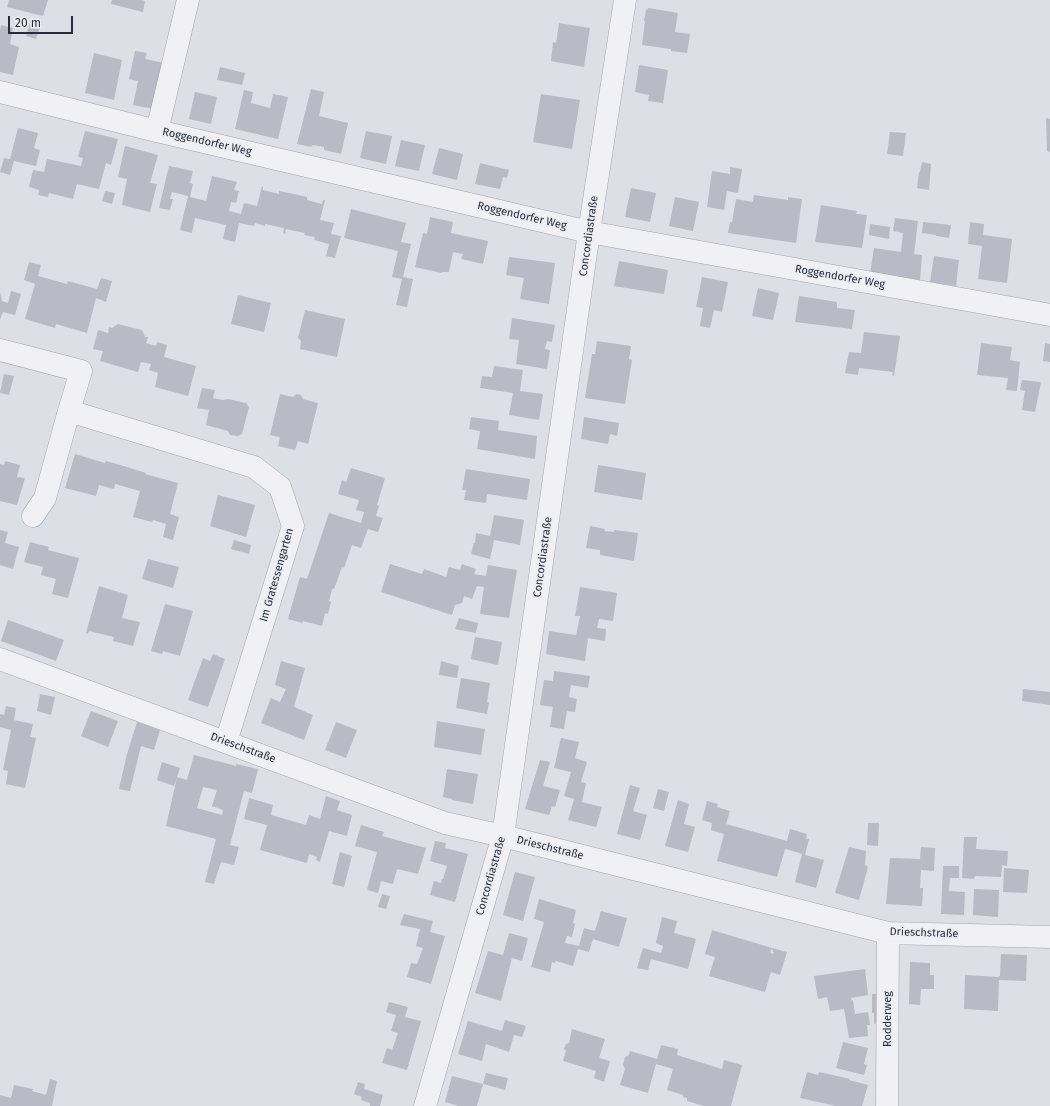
<!DOCTYPE html>
<html>
<head>
<meta charset="utf-8">
<style>
	body { margin:0 }
	#map { position:relative; width:1050px; height:1106px; overflow:hidden; background:#dddfe6; font-family:"Fira Sans",sans-serif }
	canvas { display:block }
	.scale { position:absolute; left:8px; top:16px; width:65px; height:18px; box-sizing:border-box; border:2px solid #282b3b; border-top:0; padding-left:5px; font-size:12px; line-height:14px; white-space:nowrap; color:#282b3b; -webkit-text-stroke:3px #eceef4; paint-order:stroke }
</style>
</head>
<body>
<div id="map">
<canvas width="1050" height="1106"></canvas>
<div class="scale">20 m</div>
</div>
<script>
const context = document.querySelector('canvas').getContext('2d');
context.lineJoin = 'round';
function paint(path, color) {
  context.fillStyle = color;
  context.fill(path, 'evenodd');
}
function shape(rows) {
  const path = new Path2D();
  for (const r of rows) {
    path.moveTo(r[0], r[1]);
    for (let i = 2; i < r.length; i += 2) path.lineTo(r[i], r[i + 1]);
  }
  return path;
}
function trace(path, color, width, dash) {
  context.strokeStyle = color;
  context.lineWidth = width;
  context.lineCap = dash ? 'butt' : 'round';
  context.setLineDash(dash || []);
  context.stroke(path);
}
function write(font, color, halo, rows, align = 'center') {
  context.font = font + ' "Fira Sans",sans-serif';
  context.lineWidth = 3.5;
  context.setLineDash([]);
  context.textBaseline = 'middle';
  context.strokeStyle = halo;
  context.fillStyle = color;
  for (const [text, x, y, turn = 0] of rows) {
    context.save();
    context.translate(x, y);
    context.rotate((+turn || 0) * Math.PI / 180);
    context.textAlign = isNaN(turn) ? turn : align;
    if (halo) context.strokeText(text, 0, 0);
    context.fillText(text, 0, 0);
    context.restore();
  }
}
paint(shape([
	[9,0,48,0,43,16,7,7],
	[112,0,142,0,145,1,143,12,111,4],
	[648,8,678,13,675,32,690,34,687,53,671,51,671,49,642,45,645,21,644,21,646,10,647,10],
	[31,19,42,21,36,39,26,36],
	[559,23,590,28,584,67,551,61,553,42,556,43],
	[1,25,13,28,10,44,19,47,13,75,0,72,0,31],
	[135,51,147,53,145,59,164,63,154,109,133,105,138,81,129,79],
	[94,53,122,60,114,100,85,93],
	[639,65,668,70,663,103,648,101,649,95,635,92],
	[220,67,245,73,242,85,217,80],
	[311,89,324,92,319,116,348,123,341,154,324,150,324,147,313,145,311,147,297,144],
	[244,90,253,92,251,103,270,108,273,94,288,97,278,139,235,129],
	[195,92,217,97,211,124,189,119],
	[541,94,580,100,572,149,533,142],
	[1046,118,1050,119,1050,152,1047,151],
	[18,128,38,133,34,148,40,150,36,166,14,161,10,175,0,172,4,158,10,159],
	[85,131,118,139,111,165,106,163,99,189,77,184,73,199,49,193,48,197,38,195,39,190,29,187,33,170,44,172,47,159,81,166,83,158,78,157],
	[366,131,392,136,386,164,360,158],
	[890,132,906,133,903,156,887,154],
	[401,140,425,145,419,171,395,166],
	[125,146,158,155,150,183,157,184,150,212,122,205,127,179,118,177],
	[439,148,463,154,457,180,432,174],
	[922,162,931,164,929,190,917,188,919,172,920,172],
	[480,163,509,170,507,178,503,177,500,189,475,184],
	[169,166,193,171,190,183,193,184,190,197,206,201,212,176,237,182,234,190,239,191,236,203,231,202,229,211,241,214,244,203,257,206,262,186,263,187,263,190,279,194,279,191,294,194,307,197,307,200,322,204,323,200,325,200,320,220,334,223,331,234,341,236,335,258,326,256,329,244,314,240,315,237,304,235,305,233,286,229,285,234,283,233,284,228,265,224,265,226,255,223,254,226,239,223,235,242,223,239,226,225,195,218,192,233,180,230,188,196,172,192,170,199,173,199,170,210,159,208],
	[730,167,742,169,738,193,727,191,724,210,707,207,712,171,730,174],
	[631,188,656,193,650,222,625,217],
	[105,191,115,193,112,204,102,201],
	[754,195,788,200,788,197,802,199,796,243,728,233,730,222,732,222,736,199,753,202],
	[675,197,699,202,693,231,669,226],
	[821,205,857,211,856,214,867,215,862,248,815,242],
	[351,209,406,223,401,242,411,244,403,277,413,279,407,307,396,305,402,279,392,277,398,251,344,238],
	[430,217,453,222,451,233,488,241,483,264,461,259,463,254,453,252,449,272,442,272,442,273,415,267,423,233,427,234],
	[895,218,918,221,914,254,922,255,920,281,870,274,874,248,901,252,903,233,893,231],
	[923,222,951,225,949,238,936,236,936,235,922,233],
	[970,222,984,224,983,235,1012,239,1007,283,978,279,982,246,968,244],
	[870,224,890,227,889,239,869,235],
	[934,256,959,260,956,286,930,282],
	[509,257,555,263,549,304,520,299,524,278,506,275],
	[619,261,668,270,664,294,614,286],
	[29,262,41,265,38,276,67,284,68,281,97,289,101,278,112,281,106,302,96,298,87,333,56,324,55,328,25,319,35,284,24,280],
	[702,277,728,282,722,312,714,310,710,328,700,326,703,308,696,307],
	[758,288,779,293,773,320,752,316],
	[11,291,21,294,15,315,3,312,0,320,0,292,2,301,8,303],
	[238,295,271,303,264,332,231,324],
	[799,296,837,302,837,308,855,310,852,329,795,322],
	[305,310,345,319,337,357,300,349,301,341,298,338],
	[512,318,555,325,552,342,547,341,545,349,550,350,547,369,516,364,519,340,509,339],
	[118,324,142,330,145,337,148,337,146,343,156,346,157,342,167,345,164,357,196,366,188,396,155,387,158,373,149,370,151,364,141,362,138,372,100,361,103,351,93,349,98,330,108,333,109,327,112,328],
	[864,332,900,336,894,376,892,375,893,372,859,368,858,375,845,373,849,352,861,353],
	[597,341,631,346,629,359,632,360,625,404,585,398,592,354,595,354],
	[981,343,1012,347,1010,360,1020,362,1017,391,1006,390,1008,378,977,375],
	[1045,343,1050,344,1050,362,1043,361],
	[494,366,523,370,520,391,543,394,539,420,509,415,513,393,480,388,482,376,492,377],
	[4,374,14,376,9,395,0,393],
	[1022,380,1041,382,1035,412,1022,410,1025,391,1020,390],
	[202,388,215,390,213,398,223,400,228,399,246,403,249,407,242,434,238,436,230,435,228,431,206,425,209,410,197,408],
	[280,394,293,397,296,394,301,395,303,399,318,403,308,444,298,441,295,450,278,446,280,437,270,435],
	[471,417,499,421,498,430,537,436,535,459,477,449,480,431,469,429],
	[584,417,619,423,617,436,610,434,608,444,581,439],
	[75,454,105,463,106,461,127,467,146,473,145,474,178,483,170,514,179,517,173,540,163,537,166,524,153,520,152,522,133,517,140,491,115,484,114,489,99,485,96,496,65,488],
	[5,461,20,465,17,477,25,478,17,505,0,501,0,464,4,465],
	[598,465,646,473,642,500,594,492],
	[351,468,385,478,377,505,379,506,376,516,383,518,378,532,368,529,361,548,352,545,344,568,342,567,334,589,332,589,329,601,331,602,328,614,325,613,322,626,303,621,302,623,288,619,300,577,307,579,329,513,361,523,364,512,356,510,359,500,338,494,342,480,346,482],
	[466,469,530,479,527,500,487,494,486,503,464,500,466,490,462,490],
	[218,495,255,505,246,537,210,526],
	[494,515,524,520,520,545,494,540,490,559,471,554,474,543,475,543,476,533,490,536],
	[590,526,605,529,604,531,614,532,614,530,638,533,634,561,600,555,600,550,586,548],
	[0,530,8,532,5,543,19,547,13,569,0,565],
	[234,540,251,545,249,554,231,549],
	[30,542,49,547,48,550,79,558,68,598,52,594,56,579,41,575,43,567,24,562],
	[148,559,179,567,173,588,142,579],
	[390,564,422,574,424,569,446,577,449,567,460,570,462,564,476,569,474,574,486,576,488,565,517,570,509,618,480,614,484,587,477,586,472,599,464,596,462,603,455,605,452,615,381,592],
	[99,586,128,595,122,618,140,622,133,646,113,641,114,637,89,631,88,634,86,633],
	[580,587,617,593,613,621,599,619,597,628,606,629,605,641,588,638,585,661,546,654,549,631,576,635,580,616,575,616],
	[165,604,193,611,180,656,163,651,162,654,151,651],
	[459,618,478,623,476,633,455,629],
	[8,620,64,640,56,661,1,641],
	[475,637,502,642,498,665,471,659],
	[213,654,225,659,208,707,188,700,203,658,210,661],
	[281,661,305,668,294,707,313,715,304,740,261,723,271,698,280,702,286,689,275,685],
	[441,661,459,666,457,678,439,675],
	[554,671,590,676,588,688,571,685,569,697,577,699,575,712,567,711,564,729,550,727,553,707,540,705,544,680,553,681],
	[461,678,490,683,487,702,489,702,487,714,456,708],
	[1023,689,1050,692,1050,705,1022,701],
	[40,694,55,697,51,715,37,711],
	[6,706,16,708,14,720,33,724,30,737,36,738,25,788,6,784,8,771,3,770,11,730,0,727,0,714,4,715],
	[91,711,118,721,108,747,81,736],
	[437,721,485,729,481,755,434,747],
	[137,722,160,730,154,750,141,746,130,791,119,789,127,754],
	[336,722,357,730,346,758,325,750],
	[561,738,579,742,575,758,587,762,581,782,586,783,582,802,602,807,596,827,568,820,574,799,564,796,571,772,554,768],
	[194,755,236,766,236,764,258,769,252,793,244,791,230,845,239,847,234,865,221,862,214,884,205,882,216,839,166,826,177,777,187,780],
	[203,787,217,790,212,806,223,810,222,815,197,808],
	[540,760,550,762,543,786,560,790,555,807,552,806,549,815,525,809],
	[162,762,180,768,174,786,157,780],
	[447,769,478,774,473,804,452,800,452,799,443,797],
	[630,785,640,788,633,811,647,815,640,840,617,834],
	[658,789,669,792,664,811,653,808],
	[326,796,340,801,337,810,352,815,347,836,329,831,320,862,316,860,317,857,309,854,307,863,260,850,267,825,244,819,249,798,273,805,271,815,306,825,309,815,320,819],
	[678,800,689,804,684,824,695,827,688,852,665,846],
	[707,801,718,804,717,807,730,811,726,824,787,841,790,829,807,834,806,839,809,839,805,855,824,860,816,888,795,882,802,854,793,851,785,849,777,877,717,861,724,834,711,830,712,823,702,820],
	[868,823,879,823,878,846,867,845],
	[361,825,384,832,382,836,426,848,418,874,397,869,393,884,381,881,378,893,367,890,377,852,355,846],
	[964,837,977,837,976,849,1008,851,1007,866,1002,865,1001,877,975,876,974,879,962,878],
	[435,841,446,843,445,848,468,854,455,902,430,895,434,881,441,883,442,879,443,879,447,866,430,861],
	[849,847,866,851,865,865,868,867,859,900,835,893],
	[921,847,935,848,934,871,921,870,920,888,923,888,922,906,886,904,890,858,920,859],
	[340,852,352,856,344,887,332,884],
	[943,866,959,866,959,878,950,878,949,891,965,892,964,915,941,914],
	[1004,868,1029,870,1027,893,1003,892],
	[515,872,535,877,523,921,503,915],
	[974,889,999,890,998,917,973,915],
	[382,894,390,896,386,909,378,907],
	[539,899,576,910,573,923,575,924,572,937,567,936,565,943,579,946,584,928,595,931,601,911,627,918,619,947,593,939,589,952,578,949,573,966,556,961,555,963,552,962,550,972,531,967,544,922,534,919],
	[404,914,433,921,430,932,445,936,431,984,407,977,411,963,417,964,423,948,416,946,420,929,400,925],
	[662,917,677,921,674,933,696,939,688,969,651,959,648,970,637,968,643,948,661,953,663,946,656,943],
	[712,930,772,948,770,953,774,954,772,948,787,952,780,975,771,972,765,992,709,976,715,957,705,954],
	[509,933,528,938,522,961,512,958,501,1001,475,993,488,951,503,955],
	[1001,954,1027,955,1026,981,999,980,998,1011,964,1009,965,975,998,977,1000,976],
	[910,962,930,963,930,975,934,975,934,989,921,989,920,1005,909,1004],
	[865,969,868,995,850,998,853,1001,855,1014,868,1012,870,1025,867,1025,868,1036,849,1038,844,1009,830,1011,827,997,818,999,814,976],
	[882,993,882,1022,874,1024,874,1013,872,1013,872,994],
	[389,1002,408,1007,405,1017,421,1021,407,1070,382,1063,387,1048,392,1050,398,1033,391,1031,396,1015,386,1012],
	[505,1020,526,1026,522,1037,514,1035,509,1052,486,1044,482,1061,458,1054,468,1021,502,1031],
	[572,1029,605,1039,599,1058,610,1061,604,1082,594,1078,596,1071,563,1061,566,1051,564,1049,566,1044,569,1043],
	[843,1042,868,1048,864,1064,867,1065,864,1075,836,1068],
	[661,1045,678,1049,677,1055,722,1069,724,1060,742,1065,731,1106,704,1106,687,1101,687,1098,683,1097,683,1095,667,1090,673,1069,656,1064,648,1093,620,1085,625,1069,623,1065,625,1057,629,1055,630,1051,657,1059],
	[807,1072,818,1075,819,1072,850,1079,849,1080,868,1085,862,1106,836,1106,800,1098],
	[486,1073,508,1078,505,1090,483,1084],
	[452,1076,483,1084,477,1106,459,1106,445,1102],
	[50,1079,57,1081,52,1106,0,1106,0,1095,11,1098,14,1085,33,1089,32,1091,46,1095],
	[358,1082,365,1084,364,1089,383,1095,380,1106,370,1106,370,1103,361,1100,362,1097,354,1094]
]), '#b8bac5');
const minor = shape([
	[0,92,157,131,589,232,1050,315],
	[157,131,188,0],
	[0,350,81,371,69,411],
	[33,516,45,498,69,411,254,467,280,487,293,526,226,742],
	[0,659,445,823,503,836,888,933,1050,937],
	[425,1106,503,836,589,232,625,0],
	[887,1106,888,933]
]);
trace(minor, '#a3a5af', 23);
trace(minor, '#f0f0f5', 22);
write('11px', '#282b3b', '#eceef4', [
	["Roggendorfer Weg",207,142,13],
	["Roggendorfer Weg",522,216,13],
	["Concordiastraße",589,236,-82],
	["Roggendorfer Weg",840,277,10],
	["Concordiastraße",543,557,-82],
	["Im Gratessengarten",277,575,-74],
	["Drieschstraße",243,748,20],
	["Drieschstraße",550,848,14],
	["Concordiastraße",491,876,-74],
	["Drieschstraße",924,933,2],
	["Rodderweg",888,1019,-90]
]);
</script>
</body>
</html>
